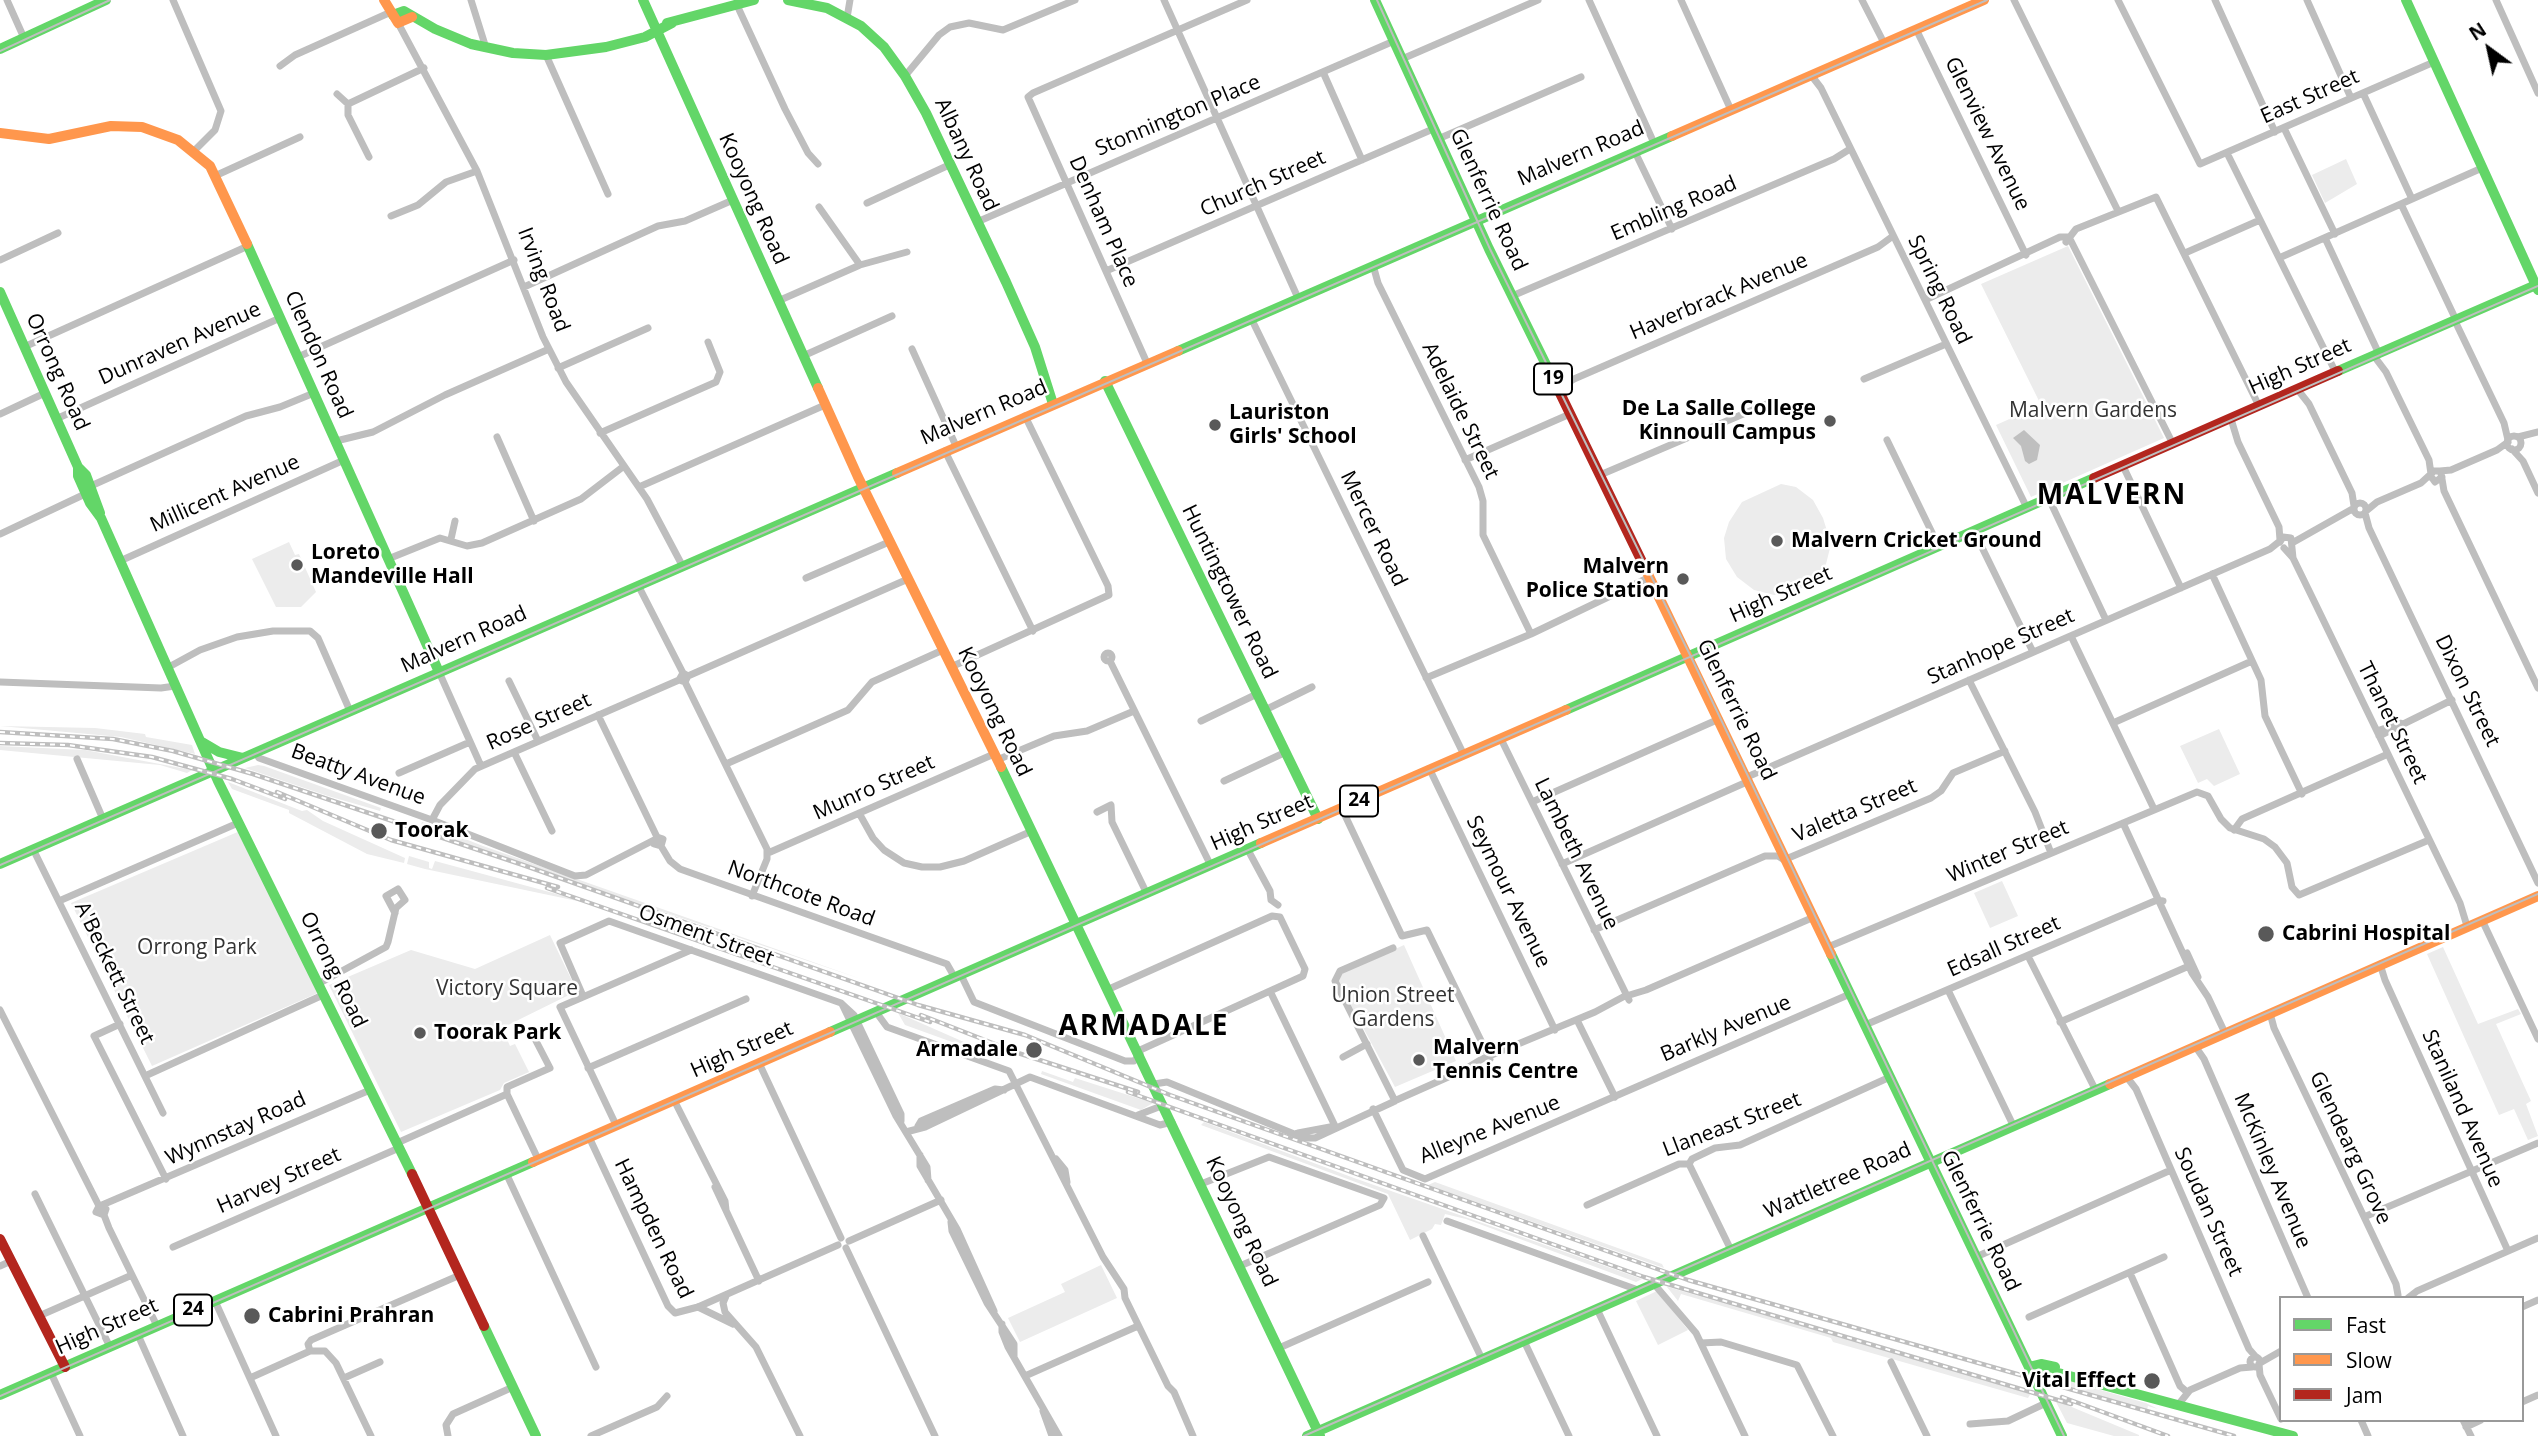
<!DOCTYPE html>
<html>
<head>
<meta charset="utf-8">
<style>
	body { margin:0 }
	#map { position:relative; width:2538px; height:1436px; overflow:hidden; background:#fff; font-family:"Open Sans",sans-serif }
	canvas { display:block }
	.legend { position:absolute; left:2279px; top:1296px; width:245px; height:126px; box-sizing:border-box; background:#fff; border:2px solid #999; margin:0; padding:9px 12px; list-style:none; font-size:21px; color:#000 }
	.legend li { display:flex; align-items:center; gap:14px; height:35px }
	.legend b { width:35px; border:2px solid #999 }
	.north { position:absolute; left:2454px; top:14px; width:70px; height:70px; -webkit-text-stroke:5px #fff; paint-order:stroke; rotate:327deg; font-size:19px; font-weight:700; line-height:28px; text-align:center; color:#000 }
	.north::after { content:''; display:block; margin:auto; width:24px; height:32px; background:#000; clip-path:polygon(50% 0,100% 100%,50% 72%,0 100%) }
</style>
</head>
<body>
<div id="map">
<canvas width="2538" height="1436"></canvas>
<ul class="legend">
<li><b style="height:9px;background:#63d668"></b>Fast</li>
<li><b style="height:9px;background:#ff974d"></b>Slow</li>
<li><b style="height:9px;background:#b3261e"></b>Jam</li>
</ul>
<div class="north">N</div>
</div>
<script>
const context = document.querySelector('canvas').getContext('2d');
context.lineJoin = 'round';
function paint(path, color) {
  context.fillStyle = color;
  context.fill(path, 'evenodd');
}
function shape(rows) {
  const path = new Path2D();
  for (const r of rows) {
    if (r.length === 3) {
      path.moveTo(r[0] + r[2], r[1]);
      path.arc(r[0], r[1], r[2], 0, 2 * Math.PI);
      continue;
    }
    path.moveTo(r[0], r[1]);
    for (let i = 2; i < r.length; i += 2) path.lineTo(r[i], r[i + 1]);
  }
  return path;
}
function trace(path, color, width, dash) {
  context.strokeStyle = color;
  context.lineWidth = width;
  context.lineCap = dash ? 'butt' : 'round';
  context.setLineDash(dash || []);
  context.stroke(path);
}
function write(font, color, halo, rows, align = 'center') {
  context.font = font + ' "Open Sans",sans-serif';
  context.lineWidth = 5;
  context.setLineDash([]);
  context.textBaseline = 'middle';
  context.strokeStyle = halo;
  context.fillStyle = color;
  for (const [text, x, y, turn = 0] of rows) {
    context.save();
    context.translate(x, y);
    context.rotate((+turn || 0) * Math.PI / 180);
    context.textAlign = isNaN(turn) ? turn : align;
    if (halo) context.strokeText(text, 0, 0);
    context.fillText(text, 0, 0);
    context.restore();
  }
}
paint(shape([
	[2346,159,2357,184,2325,203,2312,175],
	[2068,246,2164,438,2031,497,1996,425,2041,405,1981,284],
	[1781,484,1796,487,1813,500,1823,518,1831,544,1826,564,1813,581,1795,592,1774,595,1754,590,1737,577,1726,559,1724,538,1729,522,1742,502],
	[289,542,295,555,299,554,316,592,301,607,276,607,252,559],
	[0,726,95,728,145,734,146,737,192,745,195,754,121,737],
	[2219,729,2240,774,2214,786,2207,779,2198,783,2180,746],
	[0,746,85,750,192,770,187,773,160,765,0,750],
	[258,765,264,766,381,808,380,811,328,796,245,768],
	[228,782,302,811,307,810,323,821,405,858,404,863,367,854,289,813,289,810,232,789],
	[422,822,483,846,864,980,443,837,444,833,421,825],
	[240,831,320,992,152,1066,71,903],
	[409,856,429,862,429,868,432,869,435,861,601,906,425,869,407,864],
	[2002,881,2018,916,1990,928,1974,893],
	[550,935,577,991,502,1028,510,1046,515,1044,529,1072,504,1083,500,1090,401,1132,329,985,411,950,475,969],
	[1404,945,1456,1061,1395,1087,1338,981,1341,974],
	[2443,947,2478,1024,2518,1009,2521,1014,2496,1024,2531,1101,2526,1104,2538,1136,2528,1140,2514,1109,2499,1115,2427,954],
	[898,1013,973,1046,1000,1056,999,1059,905,1025],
	[1042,1071,1073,1082,1075,1078,1153,1103,1141,1110,1041,1074],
	[1204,1122,1354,1178,1642,1279,1636,1282,1466,1219,1445,1214,1441,1225,1435,1224,1432,1229,1410,1240,1388,1194,1201,1125],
	[1435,1182,1662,1264,1664,1268,1428,1185],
	[1101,1265,1117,1298,1020,1342,1008,1318,1065,1292,1061,1284],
	[1667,1287,1668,1287,2031,1393,2028,1398,1833,1342,1831,1338,1681,1294,1678,1301],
	[1657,1291,1688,1330,1658,1345,1636,1301],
	[2051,1376,2146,1403,2158,1409,2148,1406,2147,1410,2045,1380],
	[2055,1400,2139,1435,2139,1436,2114,1436,2067,1423]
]), '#ececec');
paint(shape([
	[2024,430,2040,445,2037,460,2029,464,2025,461,2021,446,2013,438]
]), '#bfbfbf');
trace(shape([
	[7,0,24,38],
	[173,0,221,111,215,130,194,151],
	[471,0,486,48],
	[1164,0,1298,298],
	[1589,0,1654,143],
	[1681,0,1731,110],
	[1862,0,1884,43],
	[2014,0,2118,211],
	[2118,0,2200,164,2434,62],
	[2215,0,2275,132],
	[2307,0,2351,98],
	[2496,0,2538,93],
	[736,3,785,109,808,153,818,164],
	[847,18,850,0],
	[398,23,477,171,543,337,566,382,647,499,682,565],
	[1916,29,2026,255],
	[546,55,608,194],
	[1402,59,1538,0],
	[280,66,295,55,391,12],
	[1323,72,1362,160],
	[1811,75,1821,88,2027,508],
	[905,76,939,35,950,27,969,23,1003,30,1075,0],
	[2363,93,2412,199],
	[337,94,348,104,424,68],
	[348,104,348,115,369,157],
	[2284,128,2335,234],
	[1438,139,1581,77],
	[1635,152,1672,229],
	[2227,153,2336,373],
	[217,175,300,137],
	[867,203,949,165],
	[2401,204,2456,320],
	[819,207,860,265],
	[391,216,418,205,446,182,477,171],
	[977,222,1394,41],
	[2325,238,2379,354],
	[2066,242,2076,229,2156,197,2259,406],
	[2185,253,2260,220],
	[2279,258,2482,168],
	[0,260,58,233],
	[1373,265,1378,283,1479,487,1483,501,1483,535,1531,634],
	[1106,271,1433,129],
	[524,287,658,226,685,221,733,200],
	[1512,296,1834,159,1850,149],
	[1925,300,2060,237,2069,237,2173,444],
	[778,301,860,265,907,252],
	[1251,318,1464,755],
	[2455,321,2504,423,2508,440],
	[24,347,248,246],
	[912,349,956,446],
	[803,356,892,316],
	[2374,356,2386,372,2429,460,2431,474],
	[298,357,514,260],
	[1147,363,1028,97,1033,93,1247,0],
	[558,368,648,328],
	[1864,379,1946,344],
	[1558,389,1574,379,1878,247,1893,236],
	[2298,390,2309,404,2352,493,2354,506],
	[0,414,45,393],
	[56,419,280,318],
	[2231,419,2238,442,2279,527,2280,540],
	[600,433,716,382,720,372,708,342],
	[2514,443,7],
	[497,437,534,521],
	[2518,437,2538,432],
	[1887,440,1939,547],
	[336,441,373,432,445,395,549,349],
	[2512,449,2523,461,2538,493],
	[945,451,1033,631],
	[1465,460,1570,414],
	[2123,466,2181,588],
	[2440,471,2451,470,2497,450,2508,442],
	[1600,475,1769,403],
	[2442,479,2444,491,2538,688],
	[639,487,825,405],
	[2049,499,2106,620],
	[2360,509,6],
	[2366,511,2377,502,2421,483,2434,471,2440,471,2442,477,2435,482,2430,475],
	[2365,513,2369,528,2538,883],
	[1974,531,2033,652],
	[0,534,83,495,93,485,246,416,280,407,314,393],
	[451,539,455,521],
	[2280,542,2283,537,2291,538,2293,558],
	[2292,543,2354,508],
	[2284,548,2293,558,2315,603,2460,903,2467,926],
	[388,559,440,538,467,546,482,543,581,499,624,466],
	[120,561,344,460],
	[2212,574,2261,680,2265,716,2302,794],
	[806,578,889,542],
	[638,585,683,673],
	[2071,636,2154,809],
	[1108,657,4],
	[1110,661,1211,866],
	[951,667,1109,595,1108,586,1025,416],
	[167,668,200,650,237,637,273,631,310,631,318,638,350,711],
	[439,672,481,766],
	[688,676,908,579],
	[1426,678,1531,634,1650,577],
	[1969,680,2035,812,2051,853],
	[509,681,538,741],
	[0,682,161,688,175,686],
	[685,682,688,676,683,673,679,680,685,682,767,849,767,859,752,896],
	[1265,710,1312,687],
	[598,715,657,837,663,839,661,846,654,844,657,837],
	[1201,721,1257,694],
	[2113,723,2252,661],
	[2377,731,2400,723],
	[2379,736,2452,700],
	[1501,739,1629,1000],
	[255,752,259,758,432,820,575,876,586,875,654,840],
	[514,752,552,831],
	[77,759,103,819],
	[997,760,1054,736,1087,731,1134,711],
	[726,764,848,710,872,682,943,650],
	[1430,770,1555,1030],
	[399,773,470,742],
	[1747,777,2270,549,2280,541],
	[1224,781,1286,752],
	[1532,802,1719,719],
	[1342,809,1402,936,1427,930,1490,1059],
	[1097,812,1111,805,1112,822,1147,894],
	[859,813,873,838,884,850,904,863,922,867,940,867,964,861,1032,831],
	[432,820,440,805,475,769,679,680],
	[2123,823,2192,973,2208,997,2225,1033],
	[2234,830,2242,819,2388,754],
	[661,846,670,861,680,869,947,964,955,978],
	[33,849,163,1113],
	[1248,850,1270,891,1271,900,1278,905],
	[768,853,994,754],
	[1786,859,1931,798,1941,791,1953,773,2005,751],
	[1562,864,1749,781],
	[59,901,238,823],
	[2482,920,2538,1039],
	[1594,930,1765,856,1778,856,1786,861],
	[1828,947,2197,792,2208,796,2221,819,2230,828,2264,839,2275,847,2287,863,2292,887,2299,895,2429,840],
	[1393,948,1340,971,1335,981,1395,1101],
	[2187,953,2198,977],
	[2028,956,2095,1089],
	[2380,964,2385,980,2508,1251],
	[961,975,974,1002,1125,1061,1134,1061,1140,1054],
	[318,984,386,947,388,942,396,908,405,900,398,889,386,896,395,913],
	[1109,989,1272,916,1280,917,1305,969,1303,976,1138,1051],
	[1948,990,2013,1125],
	[1270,991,1335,1126],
	[583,996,560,943,609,921,841,1003,854,1015,901,1114,901,1121],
	[842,1004,896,1116,927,1167,928,1180],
	[0,1010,99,1206],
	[876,1012,887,1027,1009,1071,1103,1257,1124,1289,1125,1298,1168,1386,1174,1392,1193,1436],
	[2270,1013,2274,1028,2396,1284,2398,1295],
	[1577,1020,1615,1097],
	[2060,1022,2189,966],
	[120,1024,94,1036,166,1179],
	[1865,1025,2157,900,2163,901],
	[2195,1046,2204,1059,2308,1298],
	[1343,1057,1367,1044],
	[759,1063,841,1238],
	[588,1068,746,999],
	[1462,1071,1482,1059,1595,1012,1623,997,1646,990,1814,917],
	[145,1076,323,995],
	[2126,1076,2136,1089,2249,1349,2256,1357],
	[1154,1084,1167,1082,1304,1138,1315,1138,1393,1102],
	[507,1094,538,1159],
	[674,1100,725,1201,726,1210],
	[1392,1102,1464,1070],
	[1373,1109,1403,1170,1425,1179,1850,994],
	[1138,1115,1164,1105],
	[616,1125,560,1007,691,950],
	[918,1126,921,1121,995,1089,1004,1090],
	[906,1132,925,1127,1030,1077,1160,1125,1172,1122],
	[1298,1133,1330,1127],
	[589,1137,668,1306,675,1313,698,1307,838,1245],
	[397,1143,507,1094,507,1087,550,1068,535,1039],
	[920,1155,920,1166,957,1229,994,1311],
	[1056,1159,1065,1170,1067,1182],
	[1689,1164,1731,1250],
	[506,1173,596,1367],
	[1201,1184,1269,1157,1384,1198,1380,1205,1240,1266],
	[715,1187,759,1281],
	[35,1194,110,1347],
	[102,1205,370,1090],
	[1587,1205,1679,1164,1689,1164,1692,1159,1715,1148,1740,1145,1890,1077],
	[104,1215,96,1212,99,1206,106,1209,104,1215,109,1228,157,1326],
	[2364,1217,2538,1143],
	[1447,1221,1638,1290],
	[951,1222,952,1231,987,1303,1014,1344,1014,1356],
	[1423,1236,1482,1359],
	[849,1241,941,1200],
	[173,1247,399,1148],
	[846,1248,935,1436],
	[1976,1257,2171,1170],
	[0,1266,11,1261],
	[2130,1273,2180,1386,2187,1392],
	[1654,1284,1696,1333,1745,1436],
	[726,1296,723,1303,725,1312,756,1347,800,1436],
	[2408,1298,2417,1291,2538,1238],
	[215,1301,276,1436],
	[698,1307,733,1324],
	[2522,1307,2538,1300],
	[1597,1309,1657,1436],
	[39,1316,132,1275],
	[2029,1317,2164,1257],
	[1002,1324,1002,1332,1008,1347,1059,1436],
	[138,1335,183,1436],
	[1524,1341,1569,1436],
	[1701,1343,1721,1342,1797,1365,1833,1436],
	[1279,1348,1428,1282],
	[310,1351,308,1344,311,1340,460,1275],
	[2255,1362,5],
	[1891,1362,1927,1436],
	[2260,1363,2281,1351],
	[2259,1364,2260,1375,2281,1419],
	[51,1373,80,1436],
	[1025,1376,1138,1326],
	[250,1378,310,1351,325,1351,336,1363,371,1436],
	[344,1378,380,1362],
	[2522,1402,2538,1395],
	[2178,1405,2190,1390,2240,1368,2252,1367],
	[1043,1411,1052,1436],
	[2361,1420,2368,1436],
	[2463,1420,2471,1436],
	[1970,1424,2008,1421,2046,1403],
	[2466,1427,2481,1420],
	[448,1436,446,1425,453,1414,513,1387],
	[591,1436,657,1407,667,1396]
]), '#bebebe', 7);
trace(shape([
	[643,0,818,388],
	[788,0,827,8,861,26,884,47,905,76,926,113,1006,282,1035,347,1053,404],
	[1375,0,1489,249,1558,389],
	[2406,0,2538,290],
	[393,15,404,11,435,29,471,44,513,53,546,55,606,47,645,37,672,23],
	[667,23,754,0],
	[0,49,106,0],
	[247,244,439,672],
	[0,292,78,467,78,476,90,503,101,518,218,781,412,1174],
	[1178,351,1672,136],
	[2338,371,2538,284],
	[1105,381,1318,819],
	[78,467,86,475,100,513],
	[1566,710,2094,478],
	[202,742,219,752,243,758],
	[1001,767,1320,1436],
	[0,864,897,473],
	[1831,954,2062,1436],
	[830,1032,1261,843],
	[484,1326,536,1436],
	[2029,1367,2041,1364,2055,1367],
	[2033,1376,2051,1371,2293,1436],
	[0,1395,533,1162],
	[1307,1436,2110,1084]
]), '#63d668', 10);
trace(shape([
	[384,0,398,23,412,17],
	[0,133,49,139,111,126,142,127,178,140,210,166,247,244],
	[1672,136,1984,0],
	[818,388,858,477,1001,767],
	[897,473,1178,351],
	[1644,566,1831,954],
	[1261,843,1566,710],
	[2110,1084,2538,896],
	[533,1162,830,1032]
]), '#ff974d', 10);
trace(shape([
	[1558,389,1644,566],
	[2094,478,2338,371],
	[412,1174,484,1326],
	[0,1239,65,1367]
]), '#b3261e', 10);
trace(shape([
	[1377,0,1490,249,1691,657,2064,1436],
	[0,51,110,0],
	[0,865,1987,0],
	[0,1396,2538,286],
	[1304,1436,2538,894]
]), '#bebebe', 2);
const rail = shape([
	[0,732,113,739,173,751,253,774,523,865,918,1005,1025,1035,1170,1095,1688,1280,2234,1436],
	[0,743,68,745,152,757,232,779,285,799],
	[277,792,391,840,558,887],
	[547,888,930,1022],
	[921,1015,1018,1053,1138,1092],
	[1128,1092,1644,1277,2071,1404],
	[2062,1397,2168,1436]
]);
trace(rail, '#bebebe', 4.5);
trace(rail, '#fff', 2, [5]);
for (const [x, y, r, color] of [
	[1830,421,7,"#595959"],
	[1215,425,7,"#595959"],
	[1777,541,7,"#595959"],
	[297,565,7,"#595959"],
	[1683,579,7,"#595959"],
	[379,831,9,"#595959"],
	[2266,934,9,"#595959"],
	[420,1033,7,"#595959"],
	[1034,1050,9,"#595959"],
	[1419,1060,7,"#595959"],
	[252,1316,9,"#595959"],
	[2152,1381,9,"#595959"]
]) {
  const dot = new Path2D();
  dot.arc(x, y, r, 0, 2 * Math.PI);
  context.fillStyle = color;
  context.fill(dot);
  trace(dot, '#fff', 2.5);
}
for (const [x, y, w] of [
	[1553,379,38],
	[1359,801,38],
	[193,1310,38]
]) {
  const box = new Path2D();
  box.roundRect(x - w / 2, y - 15.5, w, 31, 5);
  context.fillStyle = '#fff';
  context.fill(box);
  trace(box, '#000', 2);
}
write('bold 19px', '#000', null, [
	["19",1553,379],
	["24",1359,801],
	["24",193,1310]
]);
write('21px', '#000', '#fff', [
	["East Street",2310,97,-24],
	["Stonnington Place",1178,116,-23],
	["Glenview Avenue",1987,134,64],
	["Malvern Road",1581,154,-23],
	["Albany Road",966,155,65],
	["Church Street",1263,184,-24],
	["Kooyong Road",753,199,66],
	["Glenferrie Road",1488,200,65],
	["Embling Road",1674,209,-23],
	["Denham Place",1103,222,66],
	["Irving Road",543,280,69],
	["Spring Road",1939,290,64],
	["Haverbrack Avenue",1719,297,-23],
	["Dunraven Avenue",180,344,-24],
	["Clendon Road",318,355,66],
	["High Street",2300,367,-24],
	["Orrong Road",57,372,66],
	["Adelaide Street",1460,411,64],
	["Malvern Road",984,413,-23],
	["Millicent Avenue",225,494,-24],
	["Mercer Road",1373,529,64],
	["Huntingtower Road",1229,592,64],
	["High Street",1781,595,-24],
	["Malvern Road",464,640,-24],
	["Stanhope Street",2001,647,-24],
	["Dixon Street",2467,691,64],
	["Glenferrie Road",1736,710,64],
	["Kooyong Road",994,712,64],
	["Rose Street",539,722,-24],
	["Thanet Street",2392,723,64],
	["Beatty Avenue",358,775,20],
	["Munro Street",874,788,-24],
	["Valetta Street",1855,811,-23],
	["High Street",1262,823,-24],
	["Winter Street",2008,852,-23],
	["Lambeth Avenue",1576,854,64],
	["Seymour Avenue",1508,892,64],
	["Northcote Road",801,894,20],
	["Osment Street",706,936,20],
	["Edsall Street",2004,947,-24],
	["Orrong Road",333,970,64],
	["A'Beckett Street",114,973,64],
	["Barkly Avenue",1726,1029,-23],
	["High Street",742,1050,-24],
	["Staniland Avenue",2462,1109,66],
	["Llaneast Street",1732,1125,-21],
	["Wynnstay Road",236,1129,-24],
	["Alleyne Avenue",1490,1130,-22],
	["Glendearg Grove",2350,1148,65],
	["McKinley Avenue",2272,1171,67],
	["Harvey Street",279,1181,-24],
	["Wattletree Road",1838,1181,-24],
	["Soudan Street",2208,1212,66],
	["Glenferrie Road",1980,1221,64],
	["Kooyong Road",1241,1222,65],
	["Hampden Road",653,1229,64],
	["High Street",107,1327,-24]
]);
write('bold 21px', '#000', '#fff', [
	["De La Salle College",1816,409,"right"],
	["Kinnoull Campus",1816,433,"right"],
	["Lauriston",1229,413],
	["Girls' School",1229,437],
	["Malvern Cricket Ground",1791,541],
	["Loreto",311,553],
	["Mandeville Hall",311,577],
	["Malvern",1669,567,"right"],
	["Police Station",1669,591,"right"],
	["Toorak",395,831],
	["Cabrini Hospital",2282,934],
	["Toorak Park",434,1033],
	["Malvern",1433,1048],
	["Tennis Centre",1433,1072],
	["Armadale",1018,1050,"right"],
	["Cabrini Prahran",268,1316],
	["Vital Effect",2136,1381,"right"]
], 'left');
write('21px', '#333', '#fff', [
	["Malvern Gardens",2093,411],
	["Orrong Park",197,948],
	["Victory Square",507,989],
	["Union Street",1393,996],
	["Gardens",1393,1020]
]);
context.letterSpacing = '2px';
write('bold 28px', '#000', '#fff', [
	["MALVERN",2112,496],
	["ARMADALE",1144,1027]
]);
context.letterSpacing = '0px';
</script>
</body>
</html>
